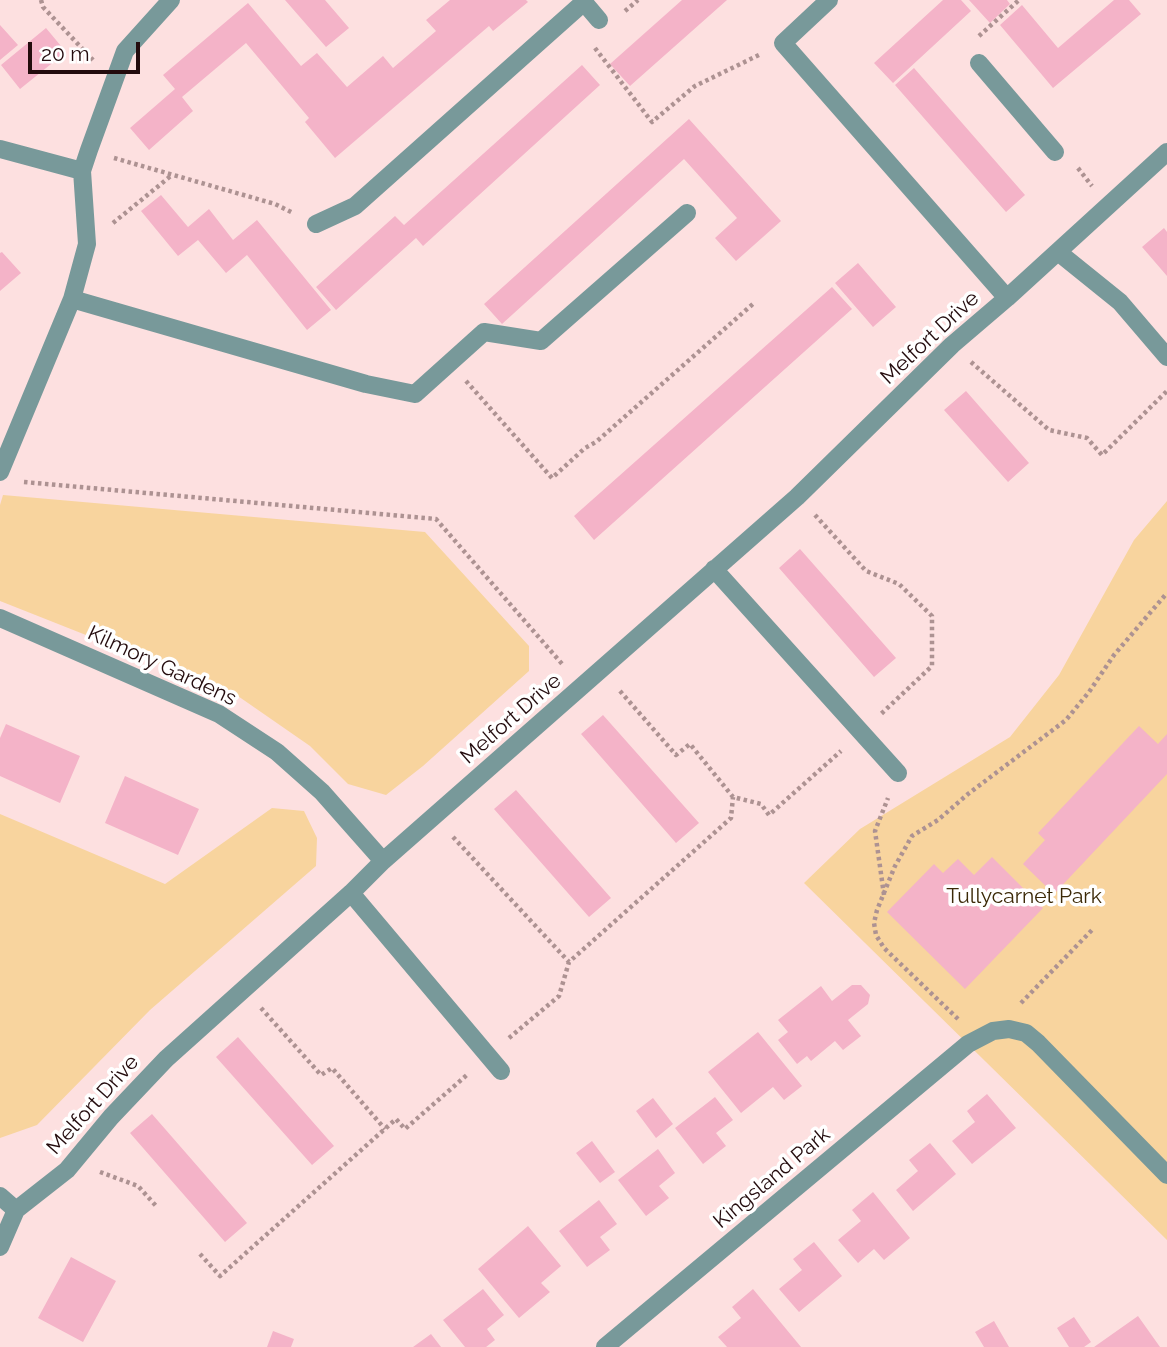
<!DOCTYPE html>
<html>
<head>
<meta charset="utf-8">
<style>
	body { margin:0 }
	#map { position:relative; width:1167px; height:1347px; overflow:hidden; background:#fde0e0; font-family:Raleway,sans-serif }
	canvas { display:block }
	.scale { position:absolute; left:28px; top:42px; width:112px; height:32px; box-sizing:border-box; border:4px solid #230b0d; border-top:0; padding-left:9px; font-size:21px; line-height:24px; white-space:nowrap; color:#230b0d; -webkit-text-stroke:5px #fff; paint-order:stroke }
</style>
</head>
<body>
<div id="map">
<canvas width="1167" height="1347"></canvas>
<div class="scale">20 m</div>
</div>
<script>
const context = document.querySelector('canvas').getContext('2d');
context.lineJoin = 'round';
function paint(path, color) {
  context.fillStyle = color;
  context.fill(path, 'evenodd');
}
function shape(rows) {
  const path = new Path2D();
  for (const r of rows) {
    path.moveTo(r[0], r[1]);
    for (let i = 2; i < r.length; i += 2) path.lineTo(r[i], r[i + 1]);
  }
  return path;
}
function trace(path, color, width, dash) {
  context.strokeStyle = color;
  context.lineWidth = width;
  context.lineCap = dash ? 'butt' : 'round';
  context.setLineDash(dash || []);
  context.stroke(path);
}
function write(font, color, halo, rows, align = 'center') {
  context.font = font + ' Raleway,sans-serif';
  context.lineWidth = 7;
  context.setLineDash([]);
  context.textBaseline = 'middle';
  context.strokeStyle = halo;
  context.fillStyle = color;
  for (const [text, x, y, turn = 0] of rows) {
    context.save();
    context.translate(x, y);
    context.rotate((+turn || 0) * Math.PI / 180);
    context.textAlign = isNaN(turn) ? turn : align;
    if (halo) context.strokeText(text, 0, 0);
    context.fillText(text, 0, 0);
    context.restore();
  }
}
paint(shape([
	[3,495,425,532,529,646,529,671,423,766,386,795,348,784,310,746,235,694,0,601,0,505],
	[1167,501,1167,1240,804,883,860,829,1010,737,1059,675,1134,540],
	[272,808,304,811,317,838,316,866,150,1010,37,1125,0,1138,0,814,165,884]
]), '#f8d49e');
paint(shape([
	[285,0,325,0,349,28,326,47],
	[450,0,526,0,528,2,493,31,489,26,335,158,305,122,309,118,246,43,182,97,193,111,149,150,130,128,175,89,163,75,248,3,301,66,317,53,347,87,383,56,393,68,436,31,426,20],
	[682,0,727,0,630,86,610,64],
	[943,0,961,0,971,11,893,83,874,63],
	[969,0,1007,0,1010,4,990,23],
	[1114,0,1129,0,1141,14,1053,88,1000,25,1022,5,1058,48],
	[0,25,18,45,0,60],
	[46,28,66,52,20,89,1,65],
	[582,65,600,85,423,246,416,238,336,310,316,287,395,216,404,225],
	[914,68,1025,195,1006,212,895,85],
	[689,119,781,221,736,261,715,238,737,218,684,159,502,324,484,304],
	[161,195,188,227,209,209,233,240,257,220,331,310,307,330,247,255,226,273,198,240,178,256,141,211],
	[1164,228,1167,232,1167,276,1142,247],
	[2,252,21,273,0,291,0,253],
	[858,263,896,307,873,327,835,283],
	[832,287,852,309,594,540,574,516],
	[966,391,1029,463,1008,482,944,410],
	[800,549,896,658,874,677,779,568],
	[603,715,699,823,676,843,581,734],
	[6,724,80,756,60,803,0,776,0,738],
	[1139,726,1158,744,1167,734,1167,774,1054,894,1023,864,1045,840,1038,833],
	[125,776,199,809,178,855,105,823],
	[516,790,611,898,589,917,494,809],
	[992,857,1043,908,965,989,887,912,934,864,943,873,958,859,974,875],
	[852,985,861,985,870,995,868,1004,848,1020,861,1036,843,1050,835,1041,811,1061,807,1056,797,1064,778,1040,788,1032,778,1020,821,986,832,1001],
	[758,1032,802,1086,784,1100,773,1087,741,1113,708,1072],
	[238,1037,334,1146,312,1165,216,1057],
	[987,1094,1016,1128,972,1164,952,1141,975,1122,967,1111],
	[715,1097,733,1120,716,1133,726,1146,703,1164,675,1128],
	[653,1098,673,1124,656,1138,636,1111],
	[152,1114,247,1223,225,1242,130,1133],
	[592,1141,615,1172,600,1183,576,1153],
	[930,1143,956,1174,913,1211,896,1190,918,1171,909,1160],
	[658,1149,675,1173,659,1186,669,1198,646,1216,618,1180],
	[873,1192,910,1238,884,1260,874,1249,858,1263,838,1240,861,1221,852,1210],
	[599,1200,617,1224,600,1237,610,1250,587,1267,559,1231],
	[528,1226,561,1266,541,1283,550,1292,519,1318,478,1269],
	[814,1242,842,1276,799,1312,779,1289,802,1270,793,1259],
	[71,1257,116,1281,83,1342,38,1318],
	[483,1289,504,1315,487,1329,495,1340,486,1347,465,1347,443,1320],
	[753,1289,801,1347,727,1347,718,1337,741,1318,732,1307],
	[1138,1316,1160,1347,1094,1347],
	[1074,1317,1091,1342,1084,1347,1069,1347,1057,1328],
	[994,1321,1009,1347,984,1347,975,1332],
	[273,1331,294,1339,291,1347,267,1347],
	[431,1334,441,1347,413,1347]
]), '#f4b3c8');
trace(shape([
	[41,0,43,7,93,60],
	[625,11,638,0],
	[979,36,1019,0],
	[595,48,652,122,695,86,761,54],
	[114,158,275,204,293,213],
	[1078,168,1092,186],
	[113,223,172,175],
	[971,362,1049,430,1087,438,1102,455,1167,391],
	[466,381,552,478,585,448,596,442,754,303],
	[24,482,436,519,563,665],
	[815,515,866,571,899,584,932,616,932,666,881,714],
	[620,691,676,755,690,744,733,797,761,804,769,815,841,751],
	[453,837,569,962],
	[884,895,875,831,888,798],
	[1021,1003,1092,930],
	[261,1008,321,1075,332,1068,385,1129],
	[958,1019,884,948,876,935,874,923,877,910,895,866,912,836,938,820,968,794,1066,720,1089,692,1114,655,1167,593],
	[509,1038,559,996,569,962,731,818,733,797],
	[100,1172,138,1186,157,1207],
	[200,1254,220,1276,396,1119,405,1129,468,1074]
]), '#ad9292', 4.5, [3.5, 3.5]);
trace(shape([
	[582,0,599,20],
	[829,0,783,43,1007,298],
	[979,63,1055,152],
	[0,149,82,171],
	[316,224,355,206,584,2],
	[1058,252,1120,302,1167,357],
	[72,299,366,384,415,394,484,332,541,341,687,213],
	[0,472,72,299,87,244,82,171,89,150,125,51,171,0],
	[714,569,898,773],
	[0,618,219,714,277,752,322,792,383,861],
	[351,893,501,1071],
	[0,1196,16,1210,67,1170,111,1117,166,1059,351,893,383,861,797,497,952,345,1007,298,1167,152],
	[0,1247,16,1210],
	[605,1347,968,1044,993,1031,1009,1029,1026,1033,1038,1043,1167,1175]
]), '#78999a', 18);
write('21px', '#230b0d', '#fff', [
	["Melfort Drive",930,338,-43],
	["Kilmory Gardens",162,666,25],
	["Melfort Drive",511,719,-41],
	["Melfort Drive",93,1105,-48],
	["Kingsland Park",772,1178,-40]
]);
write('21px', '#3b2907', '#fff', [
	["Tullycarnet Park",1024,897]
]);
</script>
</body>
</html>
